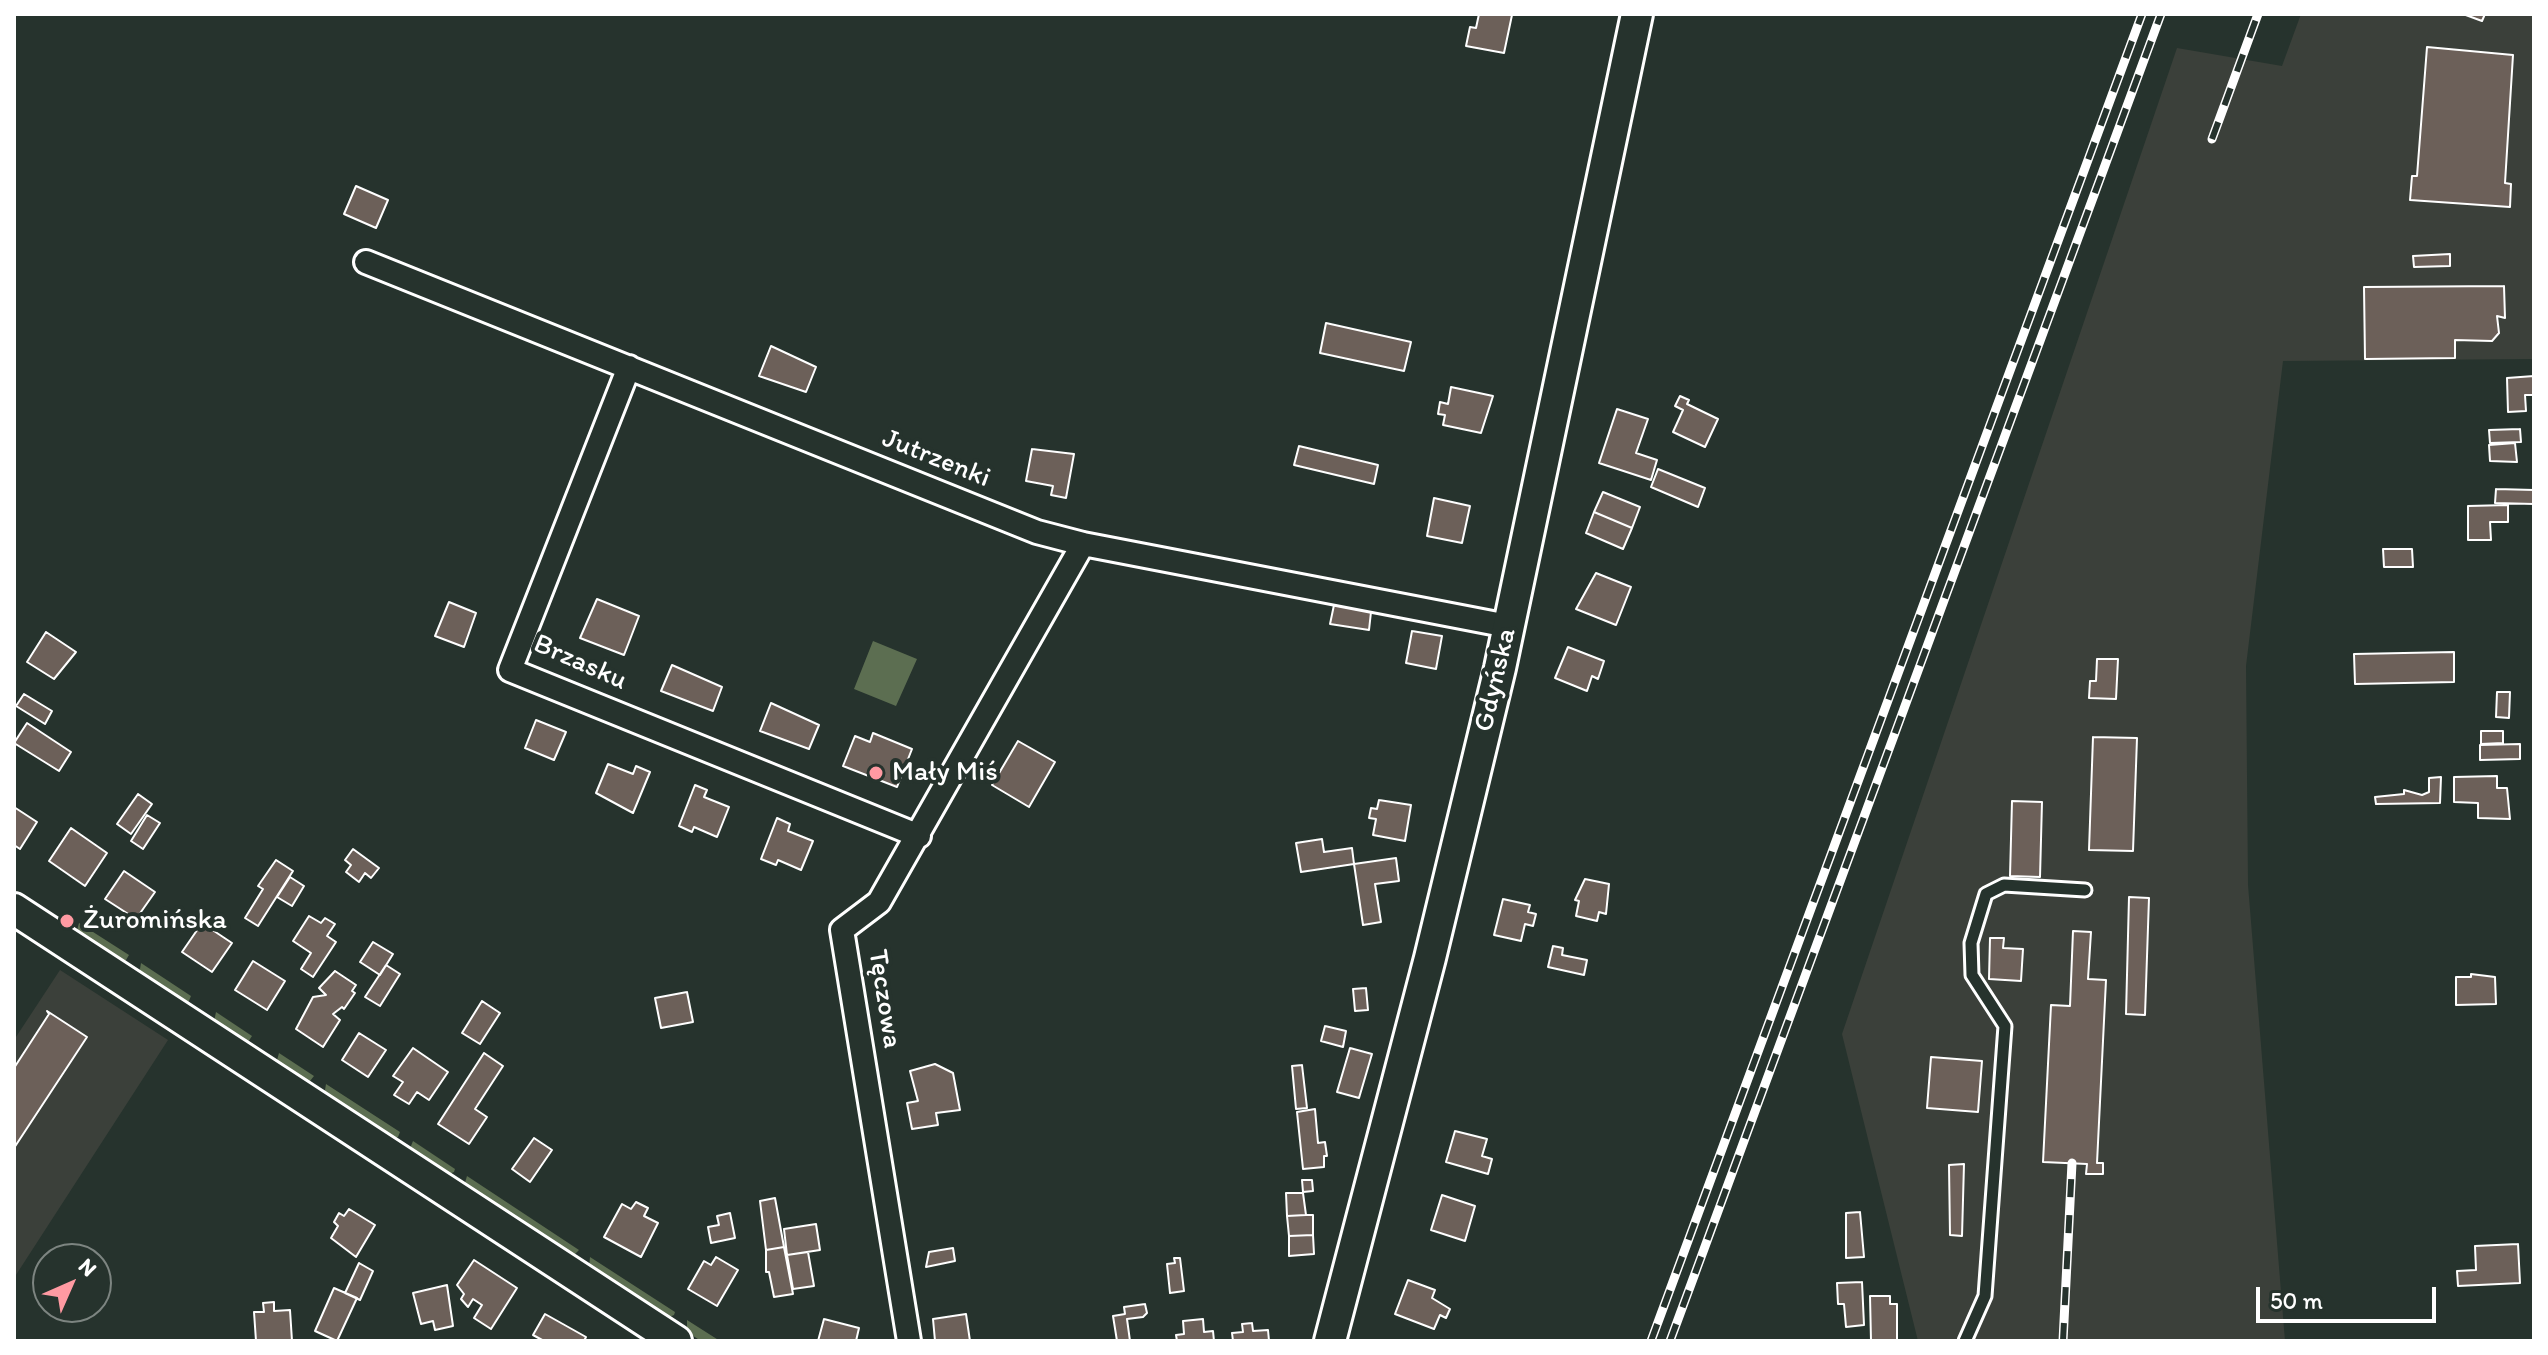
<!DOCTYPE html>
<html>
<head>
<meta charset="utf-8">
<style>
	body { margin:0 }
	#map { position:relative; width:2548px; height:1355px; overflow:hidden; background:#26332d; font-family:Itim,sans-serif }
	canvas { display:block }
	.frame { position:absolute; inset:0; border:16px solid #fff; pointer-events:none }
	.north { position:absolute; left:32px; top:1243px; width:80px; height:80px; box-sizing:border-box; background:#26332d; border:2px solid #7d8581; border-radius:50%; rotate:45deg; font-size:22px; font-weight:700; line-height:32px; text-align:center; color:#fff }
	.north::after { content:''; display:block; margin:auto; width:28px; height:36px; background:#ff9aa2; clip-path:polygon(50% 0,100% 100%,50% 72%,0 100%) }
	.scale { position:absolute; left:2256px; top:1287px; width:180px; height:36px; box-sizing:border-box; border:4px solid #fff; border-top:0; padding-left:10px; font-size:24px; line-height:28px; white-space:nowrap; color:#fff; -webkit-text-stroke:6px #26332d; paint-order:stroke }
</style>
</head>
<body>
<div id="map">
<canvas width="2548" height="1355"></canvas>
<div class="frame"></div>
<div class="north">N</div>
<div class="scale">50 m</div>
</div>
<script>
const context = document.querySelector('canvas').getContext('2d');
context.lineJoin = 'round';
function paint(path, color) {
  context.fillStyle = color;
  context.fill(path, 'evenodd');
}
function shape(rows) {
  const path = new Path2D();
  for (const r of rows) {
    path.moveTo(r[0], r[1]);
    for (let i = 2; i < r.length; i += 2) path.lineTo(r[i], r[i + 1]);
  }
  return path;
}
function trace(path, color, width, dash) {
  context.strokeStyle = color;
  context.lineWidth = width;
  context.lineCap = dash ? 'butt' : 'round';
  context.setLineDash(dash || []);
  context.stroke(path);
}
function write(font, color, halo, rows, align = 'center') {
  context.font = font + ' Itim,sans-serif';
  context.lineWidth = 8;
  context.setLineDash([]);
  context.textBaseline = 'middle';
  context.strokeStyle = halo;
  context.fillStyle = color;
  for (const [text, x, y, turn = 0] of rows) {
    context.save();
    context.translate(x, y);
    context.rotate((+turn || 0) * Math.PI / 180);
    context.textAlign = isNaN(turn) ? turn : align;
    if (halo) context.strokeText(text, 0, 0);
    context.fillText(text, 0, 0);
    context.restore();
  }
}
paint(shape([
	[2301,14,2534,14,2534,359,2283,361,2246,666,2248,885,2285,1341,1918,1341,1842,1034,2177,48,2282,66],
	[60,970,168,1040,14,1278,14,1040]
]), '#3b403a');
paint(shape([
	[873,641,917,659,896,706,854,689],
	[79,923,129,955,126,960,121,963,76,934],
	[141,963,191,996,188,1003,183,1005,139,975],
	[216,1012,252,1036,248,1042,214,1022],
	[279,1053,314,1076,310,1081,306,1084,276,1064],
	[326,1084,400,1132,398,1137,390,1139,324,1096],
	[413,1141,455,1169,454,1172,447,1175,409,1151],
	[467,1176,579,1250,572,1257,464,1186],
	[590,1257,675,1312,674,1315,667,1318,589,1267],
	[687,1320,720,1341,701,1341,687,1332]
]), '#5c6e51');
const building = shape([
	[1479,14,1512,15,1504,53,1466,46,1470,27,1476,28,1479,14],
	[2463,14,2485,14,2482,21,2463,14],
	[2427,47,2513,55,2505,183,2511,184,2510,207,2410,200,2412,176,2417,176,2427,47],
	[356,186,388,200,376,228,344,214,356,186],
	[2450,254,2450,266,2414,267,2413,256,2450,254],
	[2504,286,2505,318,2497,316,2499,333,2492,341,2455,340,2455,358,2365,359,2364,287,2504,286],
	[1326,323,1411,342,1404,371,1320,353,1326,323],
	[771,346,816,367,806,392,759,376,771,346],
	[2534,376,2534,395,2525,395,2526,411,2508,412,2507,378,2534,376],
	[1451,387,1493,396,1481,433,1443,425,1445,415,1438,414,1440,402,1448,404,1451,387],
	[1680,396,1689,400,1687,404,1718,419,1705,447,1673,432,1683,410,1675,406,1680,396],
	[1617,409,1648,419,1636,453,1657,460,1651,480,1599,463,1617,409],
	[2520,429,2521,442,2490,443,2489,430,2520,429],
	[2515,443,2517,462,2490,461,2489,445,2515,443],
	[1299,446,1378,465,1374,484,1294,465,1299,446],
	[1032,449,1074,454,1066,498,1051,495,1053,486,1026,481,1032,449],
	[1658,469,1705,488,1698,507,1651,487,1658,469],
	[2496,489,2534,490,2534,504,2495,503,2496,489],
	[1603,492,1640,507,1632,528,1594,512,1603,492],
	[1434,498,1470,506,1462,543,1427,536,1434,498],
	[2508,505,2508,522,2490,522,2491,540,2468,540,2468,506,2508,505],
	[1594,512,1632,528,1623,549,1586,533,1594,512],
	[2383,549,2412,549,2413,567,2384,567,2383,549],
	[1596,573,1631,587,1616,625,1576,609,1596,573],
	[597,599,639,616,624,655,580,638,597,599],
	[449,602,476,613,464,647,435,636,449,602],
	[1334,605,1371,612,1369,630,1330,624,1334,605],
	[1412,631,1442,636,1436,669,1406,663,1412,631],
	[46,632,76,652,54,679,27,662,46,632],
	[1568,647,1604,661,1598,679,1592,676,1587,691,1555,678,1568,647],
	[2454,652,2454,682,2355,684,2354,654,2454,652],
	[2097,659,2118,659,2116,699,2089,698,2090,681,2096,681,2097,659],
	[672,665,722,687,713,711,661,691,672,665],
	[2497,692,2510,692,2509,718,2496,717,2497,692],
	[24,694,52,711,45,724,16,706,24,694],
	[771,703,819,725,809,749,760,731,771,703],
	[536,720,566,732,554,760,525,748,536,720],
	[27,723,71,752,59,771,14,743,27,723],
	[2481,731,2503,731,2503,743,2481,744,2481,731],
	[873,733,912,749,897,787,843,766,855,736,870,742,873,733],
	[2093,737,2137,738,2133,851,2089,850,2093,737],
	[1018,741,1055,762,1029,807,992,785,1018,741],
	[2520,744,2520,759,2480,760,2480,745,2520,744],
	[608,764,633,774,636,766,650,772,633,813,596,793,608,764],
	[2497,776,2497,788,2507,788,2510,819,2478,818,2478,803,2454,802,2454,777,2497,776],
	[2441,777,2440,803,2376,804,2375,797,2404,794,2404,790,2422,795,2429,792,2429,778,2441,777],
	[695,785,707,790,704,797,729,807,717,837,694,827,692,832,679,826,695,785],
	[138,794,152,804,131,834,117,824,138,794],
	[1379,800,1411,805,1405,841,1373,835,1376,819,1369,818,1371,808,1377,809,1379,800],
	[2012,801,2042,802,2040,877,2010,876,2012,801],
	[14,807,37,822,20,849,14,845,14,807],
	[147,815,160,823,143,849,131,841,147,815],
	[777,818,790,824,788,831,813,841,801,870,778,860,776,865,761,859,777,818],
	[71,828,107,853,85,886,49,861,71,828],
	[1322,839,1324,852,1352,848,1354,864,1301,872,1296,843,1322,839],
	[353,849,379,868,371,878,365,873,359,882,346,872,351,865,345,860,353,849],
	[1396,858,1399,881,1375,884,1381,922,1363,925,1354,864,1396,858],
	[276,860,293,871,258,926,245,918,263,889,258,886,276,860],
	[124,871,155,892,136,919,105,899,124,871],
	[290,877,304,886,292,906,277,897,290,877],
	[1585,879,1609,884,1606,914,1599,912,1597,921,1576,916,1579,901,1575,900,1585,879],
	[2129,897,2149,898,2145,1015,2126,1014,2129,897],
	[1503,899,1530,905,1528,912,1536,914,1533,926,1525,924,1521,941,1494,935,1503,899],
	[309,916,321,923,325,918,335,924,327,936,336,942,313,977,301,969,311,953,293,941,309,916],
	[202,923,232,943,212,972,182,952,202,923],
	[2073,931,2091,932,2088,979,2106,980,2097,1163,2103,1163,2103,1174,2086,1174,2087,1164,2043,1162,2051,1005,2070,1006,2073,931],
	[1990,938,2004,938,2003,948,2023,949,2021,981,1989,979,1990,938],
	[373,942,393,954,380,975,360,962,373,942],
	[1553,946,1563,948,1562,955,1587,960,1584,975,1548,967,1553,946],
	[253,961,285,981,267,1010,235,990,253,961],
	[386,965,400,974,380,1006,365,997,386,965],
	[335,971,356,985,352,991,355,993,344,1009,342,1007,333,1014,340,1020,323,1047,296,1029,313,997,326,995,319,988,335,971],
	[2471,974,2495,977,2496,1004,2456,1005,2456,977,2471,977,2471,974],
	[1366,988,1368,1010,1355,1011,1353,989,1366,988],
	[687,992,693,1022,661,1028,655,998,687,992],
	[482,1001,500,1013,480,1044,462,1033,482,1001],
	[47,1011,87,1037,14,1148,14,1068,49,1014,47,1011],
	[1325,1026,1346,1031,1343,1047,1321,1041,1325,1026],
	[359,1033,386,1050,368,1077,342,1060,359,1033],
	[413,1048,448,1072,429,1100,417,1092,409,1104,394,1095,403,1082,393,1076,413,1048],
	[1350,1048,1372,1054,1359,1098,1337,1092,1350,1048],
	[484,1053,503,1066,475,1109,487,1117,469,1144,438,1124,484,1053],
	[1931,1057,1982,1061,1978,1112,1927,1108,1931,1057],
	[935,1064,953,1073,960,1110,936,1113,938,1125,912,1129,907,1103,918,1101,910,1071,935,1064],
	[1302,1065,1307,1108,1296,1109,1292,1066,1302,1065],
	[1315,1109,1318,1143,1325,1142,1327,1156,1324,1156,1324,1167,1303,1169,1297,1112,1315,1109],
	[1455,1131,1487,1139,1482,1156,1492,1159,1488,1174,1446,1162,1455,1131],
	[534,1138,552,1150,530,1182,512,1169,534,1138],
	[1964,1164,1962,1236,1950,1235,1949,1165,1964,1164],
	[1302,1180,1312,1180,1313,1191,1303,1192,1302,1180],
	[1286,1193,1303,1193,1306,1215,1287,1216,1286,1193],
	[1442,1195,1475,1206,1465,1241,1431,1230,1442,1195],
	[775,1198,784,1247,766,1250,760,1201,775,1198],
	[636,1202,648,1208,644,1216,658,1223,641,1257,604,1237,622,1204,631,1209,636,1202],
	[349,1209,375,1225,356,1257,331,1238,338,1226,334,1222,339,1213,344,1216,349,1209],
	[1860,1212,1864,1257,1846,1258,1846,1213,1860,1212],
	[730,1213,735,1238,711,1243,708,1227,719,1225,717,1216,730,1213],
	[1306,1215,1313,1215,1313,1235,1289,1236,1287,1216,1306,1215],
	[816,1224,820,1250,787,1255,784,1229,816,1224],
	[1313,1235,1314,1254,1289,1256,1289,1236,1313,1235],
	[2518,1244,2520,1283,2458,1286,2457,1271,2476,1270,2475,1246,2518,1244],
	[784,1247,793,1294,774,1297,769,1272,766,1272,766,1250,784,1247],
	[953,1248,955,1261,926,1267,929,1252,953,1248],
	[808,1252,814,1286,793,1289,787,1255,808,1252],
	[716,1257,738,1270,717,1306,688,1289,704,1261,711,1265,716,1257],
	[1174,1258,1180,1258,1184,1291,1170,1293,1167,1264,1175,1263,1174,1258],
	[474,1260,517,1288,491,1329,474,1318,482,1305,473,1299,468,1307,461,1299,464,1294,457,1285,474,1260],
	[359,1263,373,1271,360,1300,345,1293,359,1263],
	[1408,1280,1435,1290,1432,1298,1450,1309,1446,1318,1440,1315,1434,1329,1395,1314,1408,1280],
	[1862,1282,1864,1325,1846,1327,1844,1304,1838,1304,1837,1283,1862,1282],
	[447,1285,453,1326,435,1330,433,1321,421,1324,413,1293,447,1285],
	[334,1288,357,1298,337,1341,315,1331,334,1288],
	[1870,1296,1890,1296,1890,1304,1897,1304,1897,1341,1871,1341,1870,1296],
	[274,1302,274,1311,290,1310,292,1341,256,1341,254,1312,264,1312,263,1303,274,1302],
	[1145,1304,1147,1313,1143,1317,1127,1319,1130,1341,1117,1341,1113,1316,1125,1314,1124,1307,1145,1304],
	[545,1314,586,1337,584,1341,544,1341,533,1335,545,1314],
	[966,1314,970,1341,935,1341,933,1319,966,1314],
	[824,1319,859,1328,856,1341,818,1341,824,1319],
	[1203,1319,1204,1332,1213,1331,1214,1341,1177,1341,1176,1335,1184,1334,1183,1321,1203,1319],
	[1252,1323,1253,1331,1268,1330,1269,1341,1233,1341,1232,1333,1243,1332,1242,1324,1252,1323]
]);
paint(building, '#6c6059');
trace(building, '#fff', 2);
const lane = shape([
	[1965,1341,1985,1296,2005,1026,1972,975,1971,943,1986,894,2004,885,2085,890]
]);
const street = shape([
	[366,262,1037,532,1083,544,1508,626],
	[629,367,510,670,919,836],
	[909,1341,842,930,879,902,1083,544]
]);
const secondary = shape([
	[14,909,676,1341],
	[1330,1341,1430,958,1500,668,1637,14]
]);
trace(lane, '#fff', 17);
trace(street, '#fff', 28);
trace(secondary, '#fff', 36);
trace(lane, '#26332d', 11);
trace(street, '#26332d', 22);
trace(secondary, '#26332d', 30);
const rail = shape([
	[2212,139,2258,14],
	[1651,1341,2142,14],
	[1670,1341,2161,14],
	[2063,1341,2072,1163]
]);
trace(rail, '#fff', 9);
trace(rail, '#26332d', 6, [18]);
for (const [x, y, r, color] of [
	[876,773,8,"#ff9aa2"],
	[67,921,8,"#ff9aa2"]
]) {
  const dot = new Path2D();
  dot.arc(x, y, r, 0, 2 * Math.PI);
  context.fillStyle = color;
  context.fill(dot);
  trace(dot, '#26332d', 3);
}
write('28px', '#fff', '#26332d', [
	["Jutrzenki",936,459,22],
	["Brzasku",580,663,24],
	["Gdyńska",1496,680,-77],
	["Tęczowa",884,999,81]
]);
write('28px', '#fff', '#26332d', [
	["Mały Miś",892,773],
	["Żuromińska",83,921]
], 'left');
</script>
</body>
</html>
